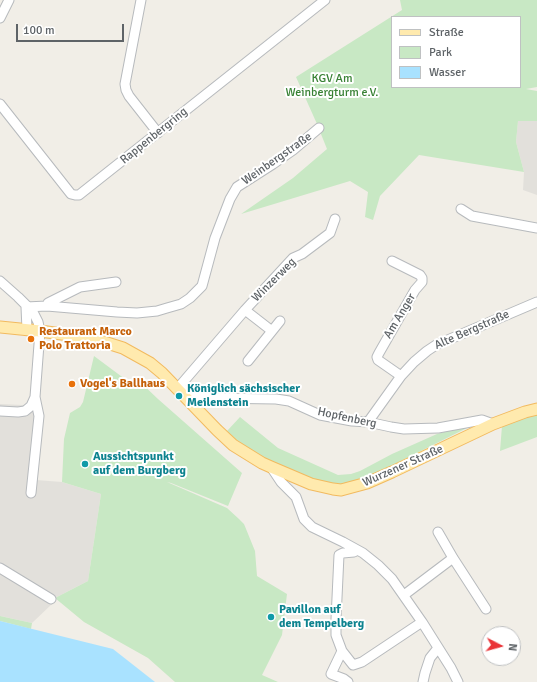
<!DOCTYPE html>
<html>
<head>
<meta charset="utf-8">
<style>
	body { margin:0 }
	#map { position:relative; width:537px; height:682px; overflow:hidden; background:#f1eee7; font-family:Signika,sans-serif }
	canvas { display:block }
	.legend { position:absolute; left:391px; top:16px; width:130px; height:72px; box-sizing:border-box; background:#fff; border:1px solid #bfc1c2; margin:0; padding:5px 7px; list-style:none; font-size:12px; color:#5e6367 }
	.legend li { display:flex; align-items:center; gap:8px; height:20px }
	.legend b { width:20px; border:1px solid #bfc1c2 }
	.north { position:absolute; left:481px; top:626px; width:40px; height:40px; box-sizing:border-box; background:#fff; border:1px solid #bfc1c2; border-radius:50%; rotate:96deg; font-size:11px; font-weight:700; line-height:16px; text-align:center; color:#5e6367 }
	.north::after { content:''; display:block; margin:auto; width:14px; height:18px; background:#ea3438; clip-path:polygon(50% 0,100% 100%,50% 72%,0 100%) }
	.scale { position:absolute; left:16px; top:24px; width:108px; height:18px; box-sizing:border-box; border:2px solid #5e6367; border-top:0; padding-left:5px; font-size:12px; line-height:14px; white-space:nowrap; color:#5e6367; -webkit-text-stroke:3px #fff; paint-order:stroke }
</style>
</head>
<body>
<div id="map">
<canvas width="537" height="682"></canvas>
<ul class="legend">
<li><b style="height:5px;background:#ffeaae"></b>Straße</li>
<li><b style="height:11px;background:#c8e8c4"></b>Park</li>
<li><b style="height:11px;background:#a9e2ff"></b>Wasser</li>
</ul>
<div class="north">N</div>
<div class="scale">100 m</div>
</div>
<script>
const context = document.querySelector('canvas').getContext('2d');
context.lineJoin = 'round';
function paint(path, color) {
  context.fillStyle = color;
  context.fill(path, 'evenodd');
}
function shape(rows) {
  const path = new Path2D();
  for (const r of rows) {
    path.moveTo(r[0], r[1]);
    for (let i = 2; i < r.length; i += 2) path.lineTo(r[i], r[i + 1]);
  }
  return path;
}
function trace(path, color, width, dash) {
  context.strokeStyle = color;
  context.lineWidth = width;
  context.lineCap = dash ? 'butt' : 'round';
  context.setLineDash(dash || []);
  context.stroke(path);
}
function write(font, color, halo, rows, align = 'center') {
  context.font = font + ' Signika,sans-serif';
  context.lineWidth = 4;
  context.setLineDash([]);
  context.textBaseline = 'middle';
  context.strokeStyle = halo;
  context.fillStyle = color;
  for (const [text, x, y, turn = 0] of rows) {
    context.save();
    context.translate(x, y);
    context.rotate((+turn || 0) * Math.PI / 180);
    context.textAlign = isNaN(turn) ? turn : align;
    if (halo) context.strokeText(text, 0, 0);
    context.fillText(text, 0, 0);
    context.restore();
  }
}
paint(shape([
	[518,120,537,121,537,195,523,190,524,172,516,142],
	[0,404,22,405,43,408,36,480,62,482,101,494,88,581,55,598,52,604,32,623,0,616]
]), '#e2e0db');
paint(shape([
	[400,0,537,0,537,87,526,89,537,91,537,121,518,121,516,142,524,172,419,155,380,196,373,220,365,217,368,192,350,181,241,214,293,178,327,149,317,124,296,77,402,10],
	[392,17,520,17,520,87,392,87],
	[94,356,133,385,137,379,158,399,242,473,228,506,171,483,167,482,227,508,239,519,244,524,255,551,257,576,287,594,282,635,262,675,278,682,175,682,148,658,84,622,55,598,88,581,101,494,62,482,64,439,70,413,80,407,83,402],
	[537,414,537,437,500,451,502,426],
	[240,417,278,448,338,475,351,474,360,471,392,454,437,434,465,426,473,425,365,479,339,486,327,484,274,464,236,441,227,431],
	[0,616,32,623,31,629,0,621]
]), '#c8e8c4');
paint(shape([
	[0,621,113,649,155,682,0,682]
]), '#a9e2ff');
const minor = shape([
	[141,0,125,84,126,90,129,96,158,133],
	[0,18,9,0],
	[0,104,71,194,75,195,79,195,325,0],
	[461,209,472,216,537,228],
	[335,219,330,233,302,254,293,258,245,310,178,388,210,398,276,399,289,401,320,415,352,421,368,422,391,427,404,429,438,428,482,420,493,424],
	[392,261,420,275,422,278,422,282,415,290,379,353,377,357,378,360,401,376],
	[0,281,18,297,33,312,38,322,40,331,35,397,31,406,25,411,18,412,0,411],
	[47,306,48,303,80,287,116,282],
	[26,307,47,306,117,312,137,313,157,311,167,308,181,304,190,298,202,286,215,238,230,199,237,187,273,164,293,150,319,128],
	[26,307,27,330],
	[245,310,272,331],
	[248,361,280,321],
	[368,422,401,376,414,362,427,351,436,345,537,302],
	[271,467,281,482,296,497,304,519,312,527,343,542,363,553,378,565,392,579,422,622,451,668,458,682],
	[31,493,39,416,35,397],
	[438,532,453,558,486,609],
	[357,550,354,552,343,553,339,555,336,619,336,635,342,651,353,665,362,662,422,622],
	[0,568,51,599],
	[404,595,453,558],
	[342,651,331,674,344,679,348,682],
	[423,682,425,673,430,658,438,648]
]);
const major = shape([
	[0,327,40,331,76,336,104,342,123,348,150,363,162,373,217,430,233,445,262,463,271,467,311,484,333,489,341,490,367,483,392,472,493,424,525,412,537,409]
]);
trace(minor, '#b7babd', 11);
trace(major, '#f2ba5f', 13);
trace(minor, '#fff', 9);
trace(major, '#ffeaae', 11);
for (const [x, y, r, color] of [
	[31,339,4,"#e8710a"],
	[72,384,4,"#e8710a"],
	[179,396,4,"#0f9aa8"],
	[85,464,4,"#0f9aa8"],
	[271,617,4,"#0f9aa8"]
]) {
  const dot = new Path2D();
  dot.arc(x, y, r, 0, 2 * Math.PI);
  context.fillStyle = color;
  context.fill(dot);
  trace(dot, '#fff', 1.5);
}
write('12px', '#388134', '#fff', [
	["KGV Am",332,79],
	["Weinbergturm e.V.",332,93]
]);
write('12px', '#5e6367', '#fff', [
	["Rappenbergring",154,136,-39],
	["Weinbergstraße",277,159,-35],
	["Winzerweg",274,280,-45],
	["Am Anger",400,316,-59],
	["Alte Bergstraße",472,330,-24],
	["Hopfenberg",347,418,12],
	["Wurzener Straße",403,466,-24]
]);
write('bold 12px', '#c56008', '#fff', [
	["Restaurant Marco",39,332],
	["Polo Trattoria",39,346],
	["Vogel's Ballhaus",80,384]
], 'left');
write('bold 12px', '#0d838f', '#fff', [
	["Königlich sächsischer",187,389],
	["Meilenstein",187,403],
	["Aussichtspunkt",93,457],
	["auf dem Burgberg",93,471],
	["Pavillon auf",279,610],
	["dem Tempelberg",279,624]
], 'left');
</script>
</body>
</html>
